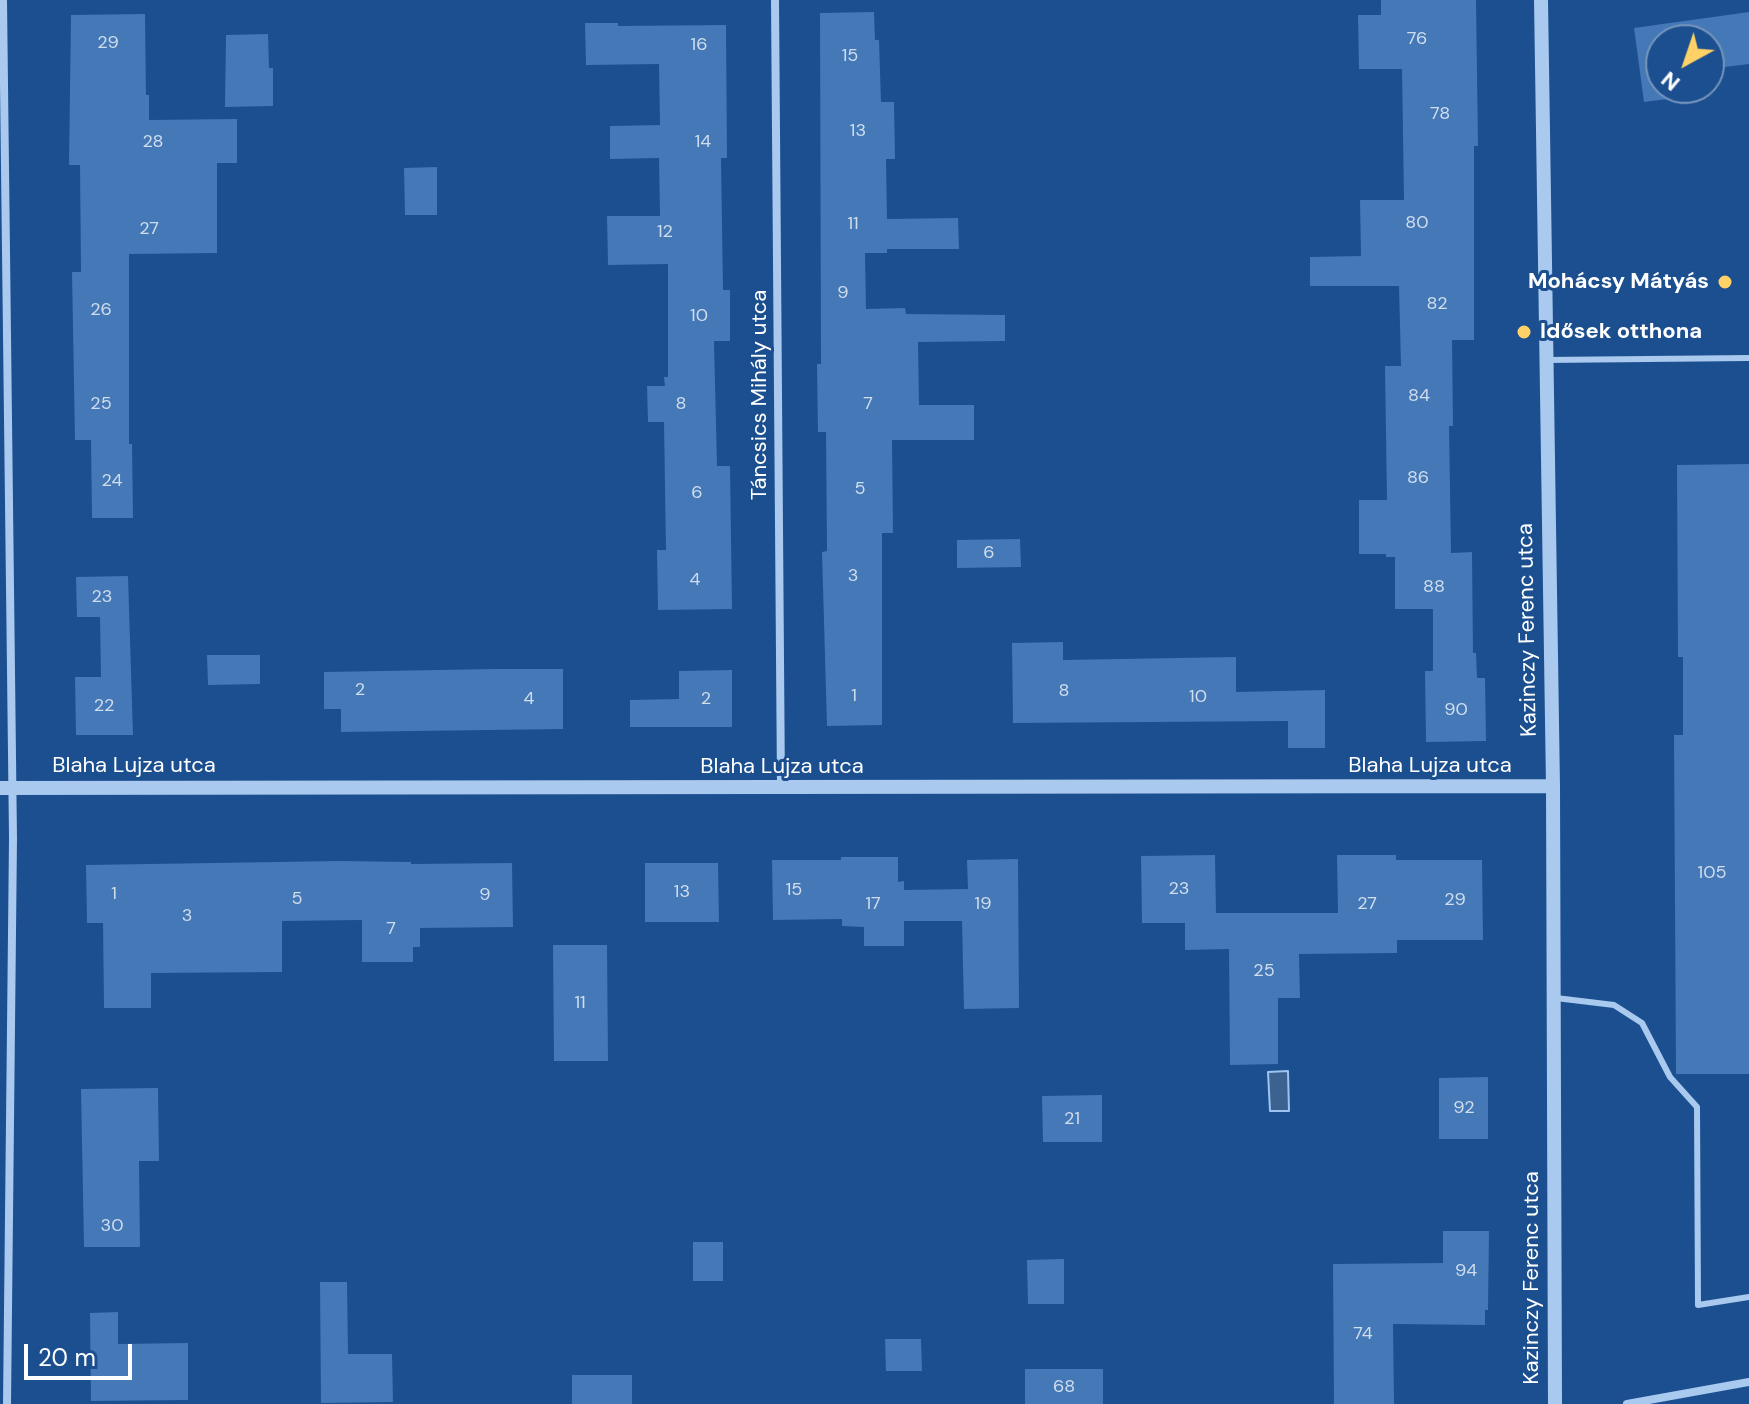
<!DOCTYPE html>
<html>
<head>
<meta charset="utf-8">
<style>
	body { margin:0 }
	#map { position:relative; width:1749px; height:1404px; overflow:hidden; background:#1b4f8f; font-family:"DM Sans",sans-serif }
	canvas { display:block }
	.north { position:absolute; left:1645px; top:24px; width:80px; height:80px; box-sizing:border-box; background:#1b4f8f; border:2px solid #7695bc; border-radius:50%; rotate:220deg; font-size:22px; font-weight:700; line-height:32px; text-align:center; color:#fff }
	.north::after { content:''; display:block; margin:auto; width:28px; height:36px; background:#ffd166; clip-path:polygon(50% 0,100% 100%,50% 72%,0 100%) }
	.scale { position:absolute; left:24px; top:1344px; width:108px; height:36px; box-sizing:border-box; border:4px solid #fff; border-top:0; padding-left:10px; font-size:24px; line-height:28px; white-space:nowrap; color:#fff; -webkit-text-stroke:6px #1b4f8f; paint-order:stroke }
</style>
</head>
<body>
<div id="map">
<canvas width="1749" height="1404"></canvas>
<div class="north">N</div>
<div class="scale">20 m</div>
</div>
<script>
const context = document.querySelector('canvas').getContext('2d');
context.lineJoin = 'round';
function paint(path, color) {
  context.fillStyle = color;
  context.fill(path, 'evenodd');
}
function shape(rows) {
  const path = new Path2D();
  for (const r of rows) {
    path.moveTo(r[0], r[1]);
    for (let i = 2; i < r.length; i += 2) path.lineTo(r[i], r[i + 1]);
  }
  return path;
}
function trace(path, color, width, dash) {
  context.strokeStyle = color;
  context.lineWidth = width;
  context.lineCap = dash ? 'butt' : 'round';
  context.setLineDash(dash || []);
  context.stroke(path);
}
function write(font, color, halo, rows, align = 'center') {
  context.font = font + ' "DM Sans",sans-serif';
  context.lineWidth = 6;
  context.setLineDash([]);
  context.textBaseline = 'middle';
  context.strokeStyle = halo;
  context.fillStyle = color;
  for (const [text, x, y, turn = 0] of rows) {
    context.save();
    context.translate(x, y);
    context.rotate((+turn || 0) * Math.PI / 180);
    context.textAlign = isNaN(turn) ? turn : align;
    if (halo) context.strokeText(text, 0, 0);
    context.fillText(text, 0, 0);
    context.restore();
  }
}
const water = shape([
	[1288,1071,1289,1111,1270,1111,1268,1072,1288,1071]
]);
paint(water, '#3c6290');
trace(water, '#9cc4f0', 2);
paint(shape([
	[1381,0,1476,0,1478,146,1474,146,1474,340,1452,340,1453,426,1449,426,1451,553,1472,552,1473,653,1476,653,1477,678,1485,678,1486,741,1426,742,1425,671,1433,671,1433,609,1395,609,1395,557,1386,557,1386,554,1359,554,1359,500,1387,500,1385,366,1401,366,1399,286,1310,286,1310,257,1361,256,1360,200,1404,200,1402,69,1359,69,1358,15,1381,15],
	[874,12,875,40,879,40,881,102,894,102,895,159,886,159,887,219,958,218,959,249,887,249,887,253,865,253,866,309,905,308,906,314,1005,315,1005,341,918,342,919,405,974,405,974,440,892,440,893,533,882,533,882,725,827,726,822,552,827,551,826,432,818,432,817,364,821,364,820,13],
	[1749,12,1749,64,1709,69,1709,40,1661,40,1661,88,1698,88,1699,95,1644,102,1634,28],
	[145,14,146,95,149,95,149,120,237,119,237,163,217,163,217,253,129,254,129,444,132,444,133,518,92,518,91,440,75,440,72,272,81,272,80,165,69,165,71,15],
	[585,23,618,23,618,26,726,25,727,158,721,158,723,290,730,290,730,341,714,341,717,466,730,466,732,609,658,610,657,550,666,550,664,422,648,422,647,386,665,386,664,377,668,377,668,264,608,265,607,216,660,216,659,158,610,159,610,126,660,125,659,64,586,65],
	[268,34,269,68,273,68,273,106,225,107,226,35],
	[437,167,437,215,405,215,404,168],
	[1749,464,1749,1074,1676,1074,1674,735,1683,735,1683,657,1678,657,1677,465],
	[1020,539,1021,567,957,568,957,540],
	[128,576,133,735,76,735,75,677,101,677,100,617,77,617,76,577],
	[1063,642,1063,660,1236,657,1236,692,1325,690,1325,748,1288,748,1288,721,1013,723,1012,643],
	[207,655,260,655,260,684,208,685],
	[495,669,563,669,563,729,341,732,341,709,324,709,324,672],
	[732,670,732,727,630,727,630,700,679,699,679,671],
	[1215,855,1216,913,1338,913,1337,855,1396,855,1396,860,1482,860,1483,940,1397,940,1397,953,1299,954,1300,998,1278,998,1278,1064,1230,1065,1229,949,1185,950,1185,923,1142,923,1141,856],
	[841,857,898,857,898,882,904,881,904,890,968,889,967,860,1018,859,1019,1008,964,1009,962,921,904,921,904,946,864,946,864,927,842,926,842,919,773,920,772,860,841,860],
	[340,861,411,862,411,864,512,863,513,927,420,928,420,947,413,947,413,962,362,962,362,920,282,921,282,972,151,973,151,1008,104,1008,103,923,87,923,86,865],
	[645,863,718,863,719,922,645,922],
	[553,945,607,945,608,1061,554,1061],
	[1488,1077,1488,1139,1439,1139,1439,1078],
	[158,1088,159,1161,139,1161,140,1247,84,1247,81,1089],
	[1102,1095,1102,1142,1043,1142,1042,1096],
	[1443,1231,1489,1231,1488,1310,1485,1310,1485,1325,1393,1324,1394,1404,1334,1404,1333,1264,1443,1263],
	[693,1242,723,1242,723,1281,693,1281],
	[1064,1259,1064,1304,1028,1304,1027,1260],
	[320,1282,347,1282,348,1354,392,1354,393,1402,321,1403],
	[118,1312,118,1344,188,1343,188,1400,91,1401,90,1313],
	[885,1339,921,1339,922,1371,886,1371],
	[1025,1369,1103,1369,1103,1404,1025,1404],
	[572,1375,632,1375,632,1404,572,1404]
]), '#4478b7');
trace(shape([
	[1546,360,1749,358],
	[1556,998,1614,1005,1642,1023,1670,1077,1697,1107,1698,1305,1749,1297]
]), '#a9c9ee', 6);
trace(shape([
	[3,0,13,838,7,1404],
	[775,0,781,788],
	[1627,1404,1749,1382]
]), '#a9c9ee', 8);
trace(shape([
	[1541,0,1553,786,1555,1404],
	[0,788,1553,786]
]), '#a9c9ee', 14);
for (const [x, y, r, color] of [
	[1725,282,8,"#ffd166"],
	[1524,332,8,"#ffd166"]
]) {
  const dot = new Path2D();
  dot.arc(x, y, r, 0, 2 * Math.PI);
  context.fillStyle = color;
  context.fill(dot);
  trace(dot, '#1b4f8f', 3);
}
write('18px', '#d0dded', null, [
	["76",1417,39],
	["29",108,43],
	["16",699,45],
	["15",850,56],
	["78",1440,114],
	["13",858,131],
	["28",153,142],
	["14",703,142],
	["80",1417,223],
	["11",853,224],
	["27",149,229],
	["12",665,232],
	["9",843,293],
	["82",1437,304],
	["26",101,310],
	["10",699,316],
	["84",1419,396],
	["25",101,404],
	["8",681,404],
	["7",868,404],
	["86",1418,478],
	["24",112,481],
	["5",860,489],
	["6",697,493],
	["6",989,553],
	["3",853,576],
	["4",695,580],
	["88",1434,587],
	["23",102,597],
	["2",360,690],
	["8",1064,691],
	["1",854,696],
	["10",1198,697],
	["4",529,699],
	["2",706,699],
	["22",104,706],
	["90",1456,710],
	["105",1712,873],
	["23",1179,889],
	["15",794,890],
	["13",682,892],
	["1",114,894],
	["9",485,895],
	["5",297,899],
	["29",1455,900],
	["17",873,904],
	["19",983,904],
	["27",1367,904],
	["3",187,916],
	["7",391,929],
	["25",1264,971],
	["11",580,1003],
	["92",1464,1108],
	["21",1072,1119],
	["30",112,1226],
	["94",1466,1271],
	["74",1363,1334],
	["68",1064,1387]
]);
write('bold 22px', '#fff', '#1b4f8f', [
	["Mohácsy Mátyás",1709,282],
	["Idősek otthona",1540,332,"left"]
], 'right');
write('22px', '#fff', '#1b4f8f', [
	["Táncsics Mihály utca",760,395,-90],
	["Kazinczy Ferenc utca",1528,630,-91],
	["Blaha Lujza utca",134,766],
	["Blaha Lujza utca",1430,766],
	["Blaha Lujza utca",782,767],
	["Kazinczy Ferenc utca",1532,1278,-90]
]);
</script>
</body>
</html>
